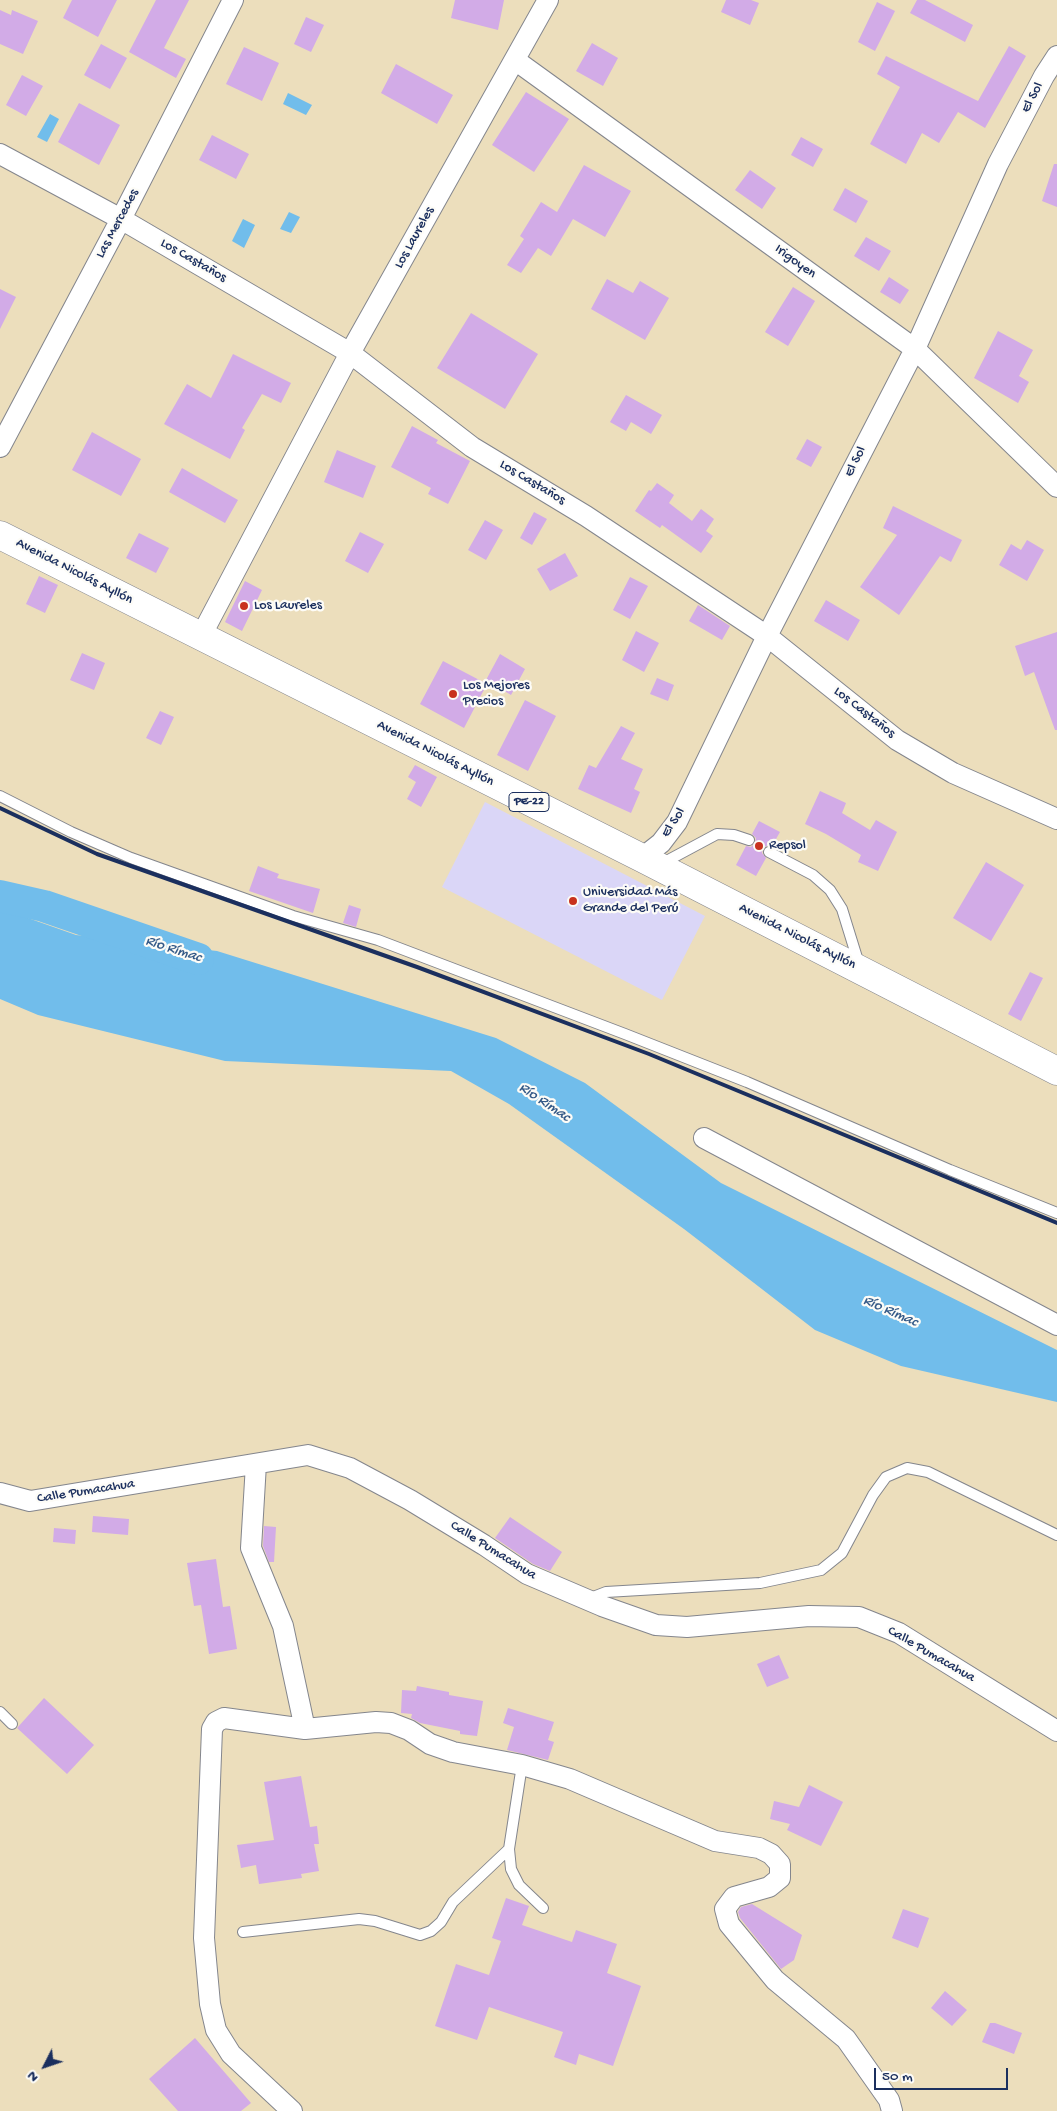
<!DOCTYPE html>
<html>
<head>
<meta charset="utf-8">
<style>
	body { margin:0 }
	#map { position:relative; width:1057px; height:2111px; overflow:hidden; background:#ecdebc; font-family:"Gochi Hand",sans-serif }
	canvas { display:block }
	.north { position:absolute; left:20px; top:2041px; width:50px; height:50px; -webkit-text-stroke:4px #fdfcf7; paint-order:stroke; rotate:229deg; font-size:14px; font-weight:700; line-height:20px; text-align:center; color:#1b2f5e }
	.north::after { content:''; display:block; margin:auto; width:18px; height:22px; background:#1b2f5e; clip-path:polygon(50% 0,100% 100%,50% 72%,0 100%) }
	.scale { position:absolute; left:874px; top:2068px; width:134px; height:22px; box-sizing:border-box; border:2px solid #1b2f5e; border-top:0; padding-left:6px; font-size:15px; line-height:18px; white-space:nowrap; color:#1b2f5e; -webkit-text-stroke:4px #fdfcf7; paint-order:stroke }
</style>
</head>
<body>
<div id="map">
<canvas width="1057" height="2111"></canvas>
<div class="north">N</div>
<div class="scale">50 m</div>
</div>
<script>
const context = document.querySelector('canvas').getContext('2d');
context.lineJoin = 'round';
function paint(path, color) {
  context.fillStyle = color;
  context.fill(path, 'evenodd');
}
function shape(rows) {
  const path = new Path2D();
  for (const r of rows) {
    path.moveTo(r[0], r[1]);
    for (let i = 2; i < r.length; i += 2) path.lineTo(r[i], r[i + 1]);
  }
  return path;
}
function trace(path, color, width, dash) {
  context.strokeStyle = color;
  context.lineWidth = width;
  context.lineCap = dash ? 'butt' : 'round';
  context.setLineDash(dash || []);
  context.stroke(path);
}
function write(font, color, halo, rows, align = 'center') {
  context.font = font + ' "Gochi Hand",sans-serif';
  context.lineWidth = 4.5;
  context.setLineDash([]);
  context.textBaseline = 'middle';
  context.strokeStyle = halo;
  context.fillStyle = color;
  for (const [text, x, y, turn = 0] of rows) {
    context.save();
    context.translate(x, y);
    context.rotate((+turn || 0) * Math.PI / 180);
    context.textAlign = isNaN(turn) ? turn : align;
    if (halo) context.strokeText(text, 0, 0);
    context.fillText(text, 0, 0);
    context.restore();
  }
}
paint(shape([
	[485,802,705,916,662,1000,442,887]
]), '#dad6f7');
paint(shape([
	[288,93,312,105,306,115,283,104],
	[50,114,59,119,47,142,37,137],
	[289,212,300,217,291,233,280,229],
	[243,219,255,225,244,248,232,241],
	[0,899,25,917,76,935,217,951,496,1038,585,1083,721,1183,1057,1350,1057,1402,901,1366,815,1330,684,1229,509,1104,451,1071,225,1061,38,1015,0,999]
]), '#71bdeb');
trace(shape([
	[0,896,44,906,198,959]
]), '#71bdeb', 32);
paint(shape([
	[72,0,117,0,98,37,63,18],
	[156,0,189,0,164,48,186,59,176,78,129,52],
	[455,0,504,0,498,30,451,18],
	[726,0,751,0,759,3,750,25,721,12],
	[917,0,925,0,973,25,965,42,910,13],
	[877,2,895,11,875,51,858,42],
	[0,10,11,15,12,10,38,21,23,54,0,44],
	[306,17,324,25,311,52,294,44],
	[592,43,618,58,603,86,576,71],
	[101,44,127,58,110,89,84,75],
	[1009,46,1026,56,985,128,958,112,939,143,922,133,906,164,870,144,900,87,877,74,886,56,978,101],
	[244,47,279,63,262,101,226,84],
	[396,64,453,95,437,124,381,93],
	[22,75,43,86,26,116,6,105],
	[526,92,569,119,534,172,492,145],
	[79,103,120,125,99,165,58,142],
	[212,135,249,154,236,179,199,160],
	[801,137,823,149,813,167,791,155],
	[1054,164,1057,164,1057,207,1042,201],
	[584,165,631,191,605,237,573,219,551,256,538,248,521,273,507,265,524,239,520,236,541,202,557,212],
	[750,170,776,188,762,209,735,190],
	[845,188,868,201,856,223,833,210],
	[866,237,891,251,879,271,854,256],
	[889,277,909,290,900,304,880,292],
	[607,279,633,293,640,281,669,298,645,340,591,309],
	[793,287,815,301,788,346,765,332],
	[0,289,16,297,0,329],
	[471,313,538,354,505,409,437,368],
	[998,331,1033,350,1019,376,1029,382,1018,403,974,378],
	[233,354,291,383,281,403,262,394,242,428,245,430,230,459,164,424,187,384,211,398],
	[626,395,662,415,651,434,631,422,626,431,610,422],
	[412,426,438,440,436,443,470,461,448,504,428,494,431,488,391,467],
	[92,432,141,459,121,496,72,470],
	[807,439,822,447,811,467,796,459],
	[337,450,376,466,363,498,324,482],
	[182,468,238,500,225,523,169,492],
	[657,483,674,495,669,503,692,521,701,509,714,519,706,531,713,536,701,553,662,525,660,528,635,511,649,490,651,491],
	[893,506,962,540,951,562,940,556,899,615,860,587,897,535,883,528],
	[534,512,547,519,532,545,520,538],
	[485,520,503,530,486,560,468,550],
	[360,532,384,544,368,573,345,561],
	[139,533,169,548,156,573,126,558],
	[1027,540,1044,550,1027,581,999,565,1011,544,1021,550],
	[565,553,578,576,550,591,537,569],
	[39,576,58,585,45,613,26,604],
	[630,577,648,586,630,619,613,610],
	[245,581,262,590,242,631,225,622],
	[826,600,860,620,848,641,814,621],
	[698,605,730,626,722,640,689,621],
	[636,631,659,643,644,672,622,660],
	[1057,632,1057,730,1055,730,1034,672,1025,676,1015,646],
	[82,653,105,663,94,690,70,680],
	[500,654,525,669,511,695,486,680],
	[443,661,487,684,464,728,420,704],
	[657,678,674,685,668,701,650,694],
	[525,700,556,716,528,771,497,755],
	[160,711,174,717,161,745,146,738],
	[621,726,635,733,621,759,643,769,634,789,640,792,631,813,578,789,589,765,596,768],
	[415,765,437,777,421,807,407,799,416,782,408,777],
	[820,791,846,803,842,813,870,830,876,820,897,832,878,871,858,862,861,855,826,834,805,824],
	[759,821,780,832,772,846,768,845,763,848,762,853,766,858,756,876,736,865,746,846,751,847,755,843,756,838,752,834],
	[986,862,1024,885,991,941,953,918],
	[258,866,279,874,277,878,320,889,313,913,249,891],
	[349,905,361,909,356,927,343,923],
	[1030,972,1043,978,1021,1021,1008,1014],
	[93,1516,129,1519,128,1535,92,1532],
	[510,1517,562,1552,550,1571,533,1564,495,1538],
	[264,1526,276,1527,274,1562,269,1562,263,1546],
	[54,1528,76,1530,75,1544,53,1542],
	[216,1559,223,1607,230,1606,237,1649,209,1654,201,1605,194,1606,187,1563],
	[779,1655,789,1678,767,1687,757,1664],
	[417,1686,449,1692,449,1695,483,1701,477,1736,460,1734,460,1731,420,1723,411,1718,412,1714,401,1713,402,1690,416,1691],
	[44,1698,94,1745,67,1774,17,1728],
	[508,1708,554,1722,548,1740,554,1742,548,1760,507,1750,514,1727,503,1723],
	[301,1776,310,1827,317,1826,319,1844,314,1844,319,1871,301,1874,302,1878,259,1884,256,1865,241,1868,237,1845,274,1840,264,1782],
	[809,1785,843,1802,821,1846,787,1830,790,1824,770,1819,774,1801,799,1807],
	[506,1898,529,1906,522,1925,572,1942,576,1930,617,1944,607,1973,641,1986,613,2066,579,2054,576,2065,554,2057,563,2032,489,2007,477,2040,435,2026,456,1964,489,1975,501,1941,492,1938],
	[752,1904,802,1935,794,1960,781,1969,740,1918,738,1912,741,1907],
	[903,1909,929,1918,918,1948,892,1938],
	[945,1991,967,2010,952,2026,931,2008],
	[990,2023,995,2023,1022,2033,1014,2054,982,2042],
	[195,2038,251,2103,241,2111,178,2111,149,2079]
]), '#d2abe7');
const service = shape([
	[0,796,71,832,131,858,293,916,378,940,625,1034,747,1082,950,1170,1057,1213],
	[769,852,813,875,830,890,842,909,859,964],
	[661,864,717,834,734,835,749,840],
	[588,1599,606,1592,760,1583,821,1570,842,1553,873,1495,886,1477,907,1468,928,1472,1057,1535],
	[0,1712,12,1724],
	[522,1765,509,1849,511,1869,519,1885,543,1908],
	[243,1932,359,1919,375,1921,420,1935,431,1931,441,1922,453,1902,509,1849]
]);
const minor = shape([
	[515,60,915,349,1057,487],
	[0,154,121,219,350,353,472,447,586,516,767,636,897,740,953,773,1057,819],
	[0,447,121,219,233,0],
	[201,636,350,353,548,0],
	[642,858,661,843,677,822,767,636,915,349,998,164,1044,76,1057,56],
	[704,1138,1057,1325],
	[256,1464,251,1548,283,1626,305,1729],
	[0,1493,30,1501,308,1455,350,1468,410,1500,484,1545,527,1574,602,1606,656,1625,687,1627,809,1616,859,1617,899,1633,1057,1731],
	[292,2111,231,2054,216,2030,210,2004,204,1938,212,1729,216,1722,224,1718,305,1729,376,1722,391,1723,409,1730,430,1744,453,1752,522,1765,570,1779,715,1841,759,1848,771,1854,780,1864,780,1878,769,1887,734,1897,725,1909,729,1924,775,1980,846,2039,889,2100,892,2111]
]);
const trunk = shape([
	[0,535,642,858,1057,1071]
]);
trace(service, '#84868d', 12);
trace(minor, '#84868d', 22);
trace(trunk, '#84868d', 29);
trace(service, '#fff', 10);
trace(minor, '#fff', 20);
trace(trunk, '#fff', 28);
trace(shape([
	[0,808,97,854,417,967,649,1054,1057,1223]
]), '#1b2f5e', 4);
for (const [x, y, r, color] of [
	[244,606,5,"#c8321e"],
	[453,694,5,"#c8321e"],
	[759,846,5,"#c8321e"],
	[573,901,5,"#c8321e"]
]) {
  const dot = new Path2D();
  dot.arc(x, y, r, 0, 2 * Math.PI);
  context.fillStyle = color;
  context.fill(dot);
  trace(dot, '#fdfcf7', 2);
}
for (const [x, y, w] of [
	[529,802,40]
]) {
  const box = new Path2D();
  box.roundRect(x - w / 2, y - 9.5, w, 19, 4);
  context.fillStyle = '#fdfcf7';
  context.fill(box);
  trace(box, '#1b2f5e', 1);
}
write('bold 12px', '#1b2f5e', null, [
	["PE-22",529,802]
]);
write('14px', '#1b2f5e', '#fdfcf7', [
	["El Sol",1033,98,-62],
	["Las Mercedes",118,224,-62],
	["Los Laureles",415,238,-61],
	["Los Castaños",193,261,30],
	["Irigoyen",795,262,36],
	["El Sol",856,462,-63],
	["Los Castaños",532,483,31],
	["Avenida Nicolás Ayllón",74,572,27],
	["Los Castaños",864,713,38],
	["Avenida Nicolás Ayllón",435,754,27],
	["El Sol",674,823,-57],
	["Avenida Nicolás Ayllón",797,937,27],
	["Calle Pumacahua",86,1492,-9],
	["Calle Pumacahua",493,1551,32],
	["Calle Pumacahua",931,1655,30]
]);
write('14px', '#1b2f5e', '#fdfcf7', [
	["Los Laureles",254,606],
	["Los Mejores",463,686],
	["Precios",463,702],
	["Repsol",769,846],
	["Universidad Más",583,893],
	["Grande del Perú",583,909]
], 'left');
write('italic 15px', '#355a88', '#fdfcf7', [
	["Río Rímac",173,950,18],
	["Río Rímac",544,1103,34],
	["Río Rímac",890,1312,24]
]);
</script>
</body>
</html>
